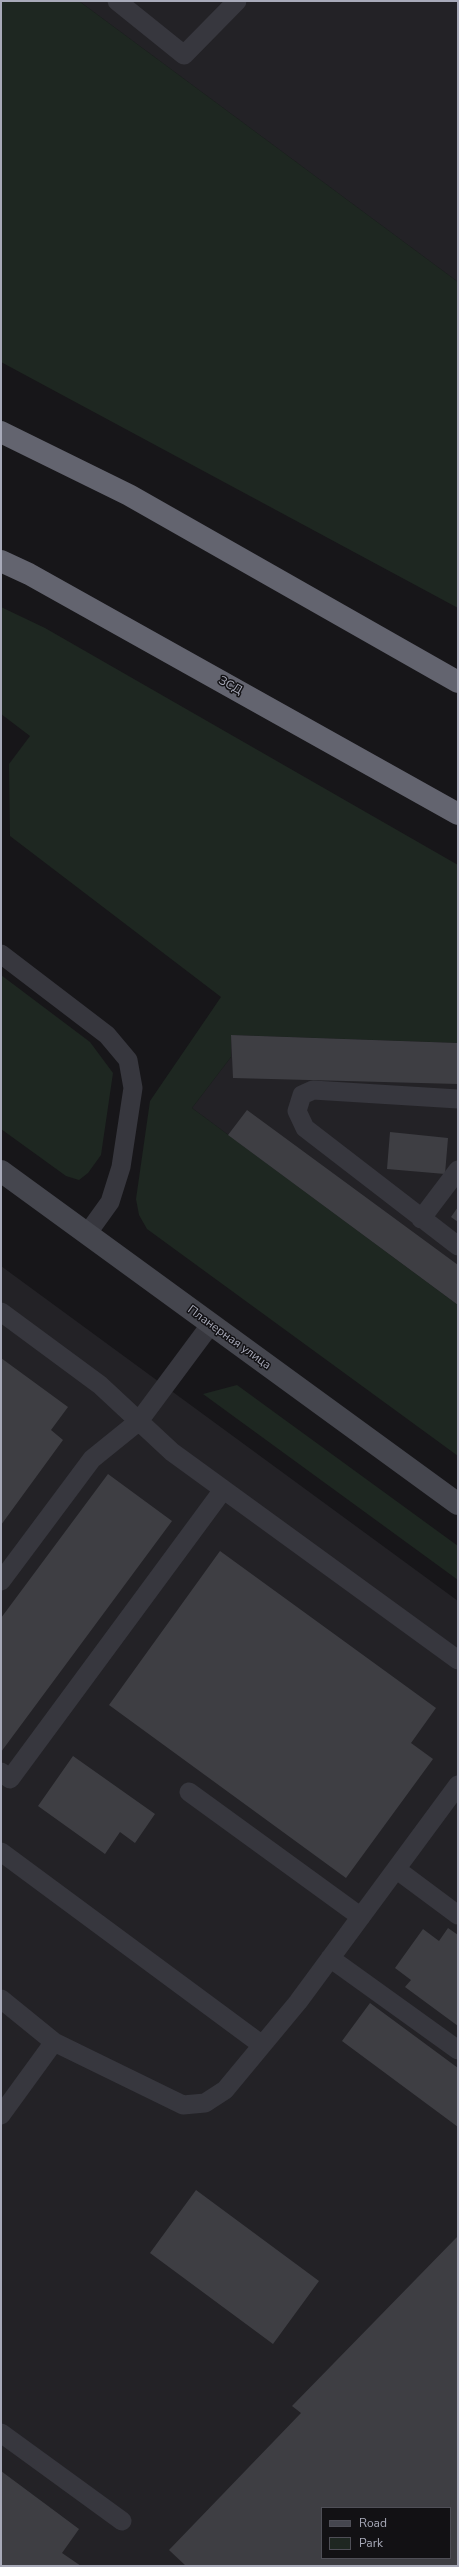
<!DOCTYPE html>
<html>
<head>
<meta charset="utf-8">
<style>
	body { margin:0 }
	#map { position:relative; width:459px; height:2567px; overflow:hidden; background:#171619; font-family:"Nunito Sans",sans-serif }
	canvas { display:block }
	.frame { position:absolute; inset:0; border:2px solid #a8aab9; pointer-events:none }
	.legend { position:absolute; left:321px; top:2507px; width:130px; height:52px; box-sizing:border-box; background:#121114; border:1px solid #4e4e56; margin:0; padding:5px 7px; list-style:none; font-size:12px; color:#a8aab9 }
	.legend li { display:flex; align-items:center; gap:8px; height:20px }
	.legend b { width:20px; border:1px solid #4e4e56 }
</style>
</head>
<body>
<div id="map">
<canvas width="459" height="2567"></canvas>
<div class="frame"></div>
<ul class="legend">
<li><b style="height:5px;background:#45464e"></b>Road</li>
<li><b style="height:11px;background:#1e2721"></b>Park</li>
</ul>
</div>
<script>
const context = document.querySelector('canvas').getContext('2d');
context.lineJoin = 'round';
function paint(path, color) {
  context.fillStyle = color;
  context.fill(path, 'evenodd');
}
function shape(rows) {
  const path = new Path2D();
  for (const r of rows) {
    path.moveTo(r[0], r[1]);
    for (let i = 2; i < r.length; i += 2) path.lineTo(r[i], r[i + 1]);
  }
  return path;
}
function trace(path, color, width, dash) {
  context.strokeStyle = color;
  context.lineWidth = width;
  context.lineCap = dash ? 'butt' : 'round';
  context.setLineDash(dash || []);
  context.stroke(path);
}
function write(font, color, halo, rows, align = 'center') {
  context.font = font + ' "Nunito Sans",sans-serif';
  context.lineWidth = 3;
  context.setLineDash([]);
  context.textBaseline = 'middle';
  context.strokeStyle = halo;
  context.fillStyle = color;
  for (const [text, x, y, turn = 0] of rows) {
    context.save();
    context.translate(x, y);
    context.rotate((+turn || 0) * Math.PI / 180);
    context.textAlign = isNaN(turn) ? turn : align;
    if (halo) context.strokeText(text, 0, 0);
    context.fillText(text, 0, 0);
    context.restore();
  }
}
paint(shape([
	[79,1,458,1,458,282],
	[231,1035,458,1043,458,1305,192,1108,231,1057],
	[1,1266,458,1601,458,2566,1,2566],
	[322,2508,450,2508,450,2558,322,2558]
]), '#232226');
paint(shape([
	[1,1,79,1,458,282,458,608,1,362],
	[1,607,45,628,458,865,458,1043,231,1035,231,1057,192,1108,458,1305,458,1456,147,1229,139,1215,136,1199,150,1101,221,997,10,836,9,764,30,736,1,714],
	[1,975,90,1042,113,1073,101,1155,88,1173,79,1180,66,1176,1,1129],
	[237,1385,458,1546,458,1580,203,1394]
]), '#1e2721');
paint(shape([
	[231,1035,458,1043,458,1084,233,1078],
	[247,1110,458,1265,458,1305,228,1135],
	[390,1132,448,1138,445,1174,387,1169],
	[458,1207,458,1222,451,1217],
	[1,1358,68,1407,51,1430,63,1440,1,1525],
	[108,1474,172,1521,1,1752,1,1618],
	[220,1551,436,1708,411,1743,433,1759,346,1878,109,1705],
	[73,1756,155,1814,135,1843,120,1832,105,1854,38,1806],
	[448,1928,458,1935,458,2026,405,1987,411,1980,395,1968,423,1929,439,1941],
	[370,2003,458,2068,458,2127,342,2041],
	[196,2190,319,2281,273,2344,150,2253],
	[458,2236,458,2563,456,2566,186,2566,169,2550,301,2413,292,2406],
	[322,2508,450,2508,450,2558,322,2558],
	[1,2471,79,2529,62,2553,81,2566,1,2566]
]), '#3e3e43');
trace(shape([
	[117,1,184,55,237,1],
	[1,954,107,1035,128,1060,133,1088,121,1167,110,1202,87,1234],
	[458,1099,313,1090,302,1095,297,1111,305,1128,458,1246],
	[421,1219,458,1170],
	[1,1312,100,1385,172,1452,458,1660],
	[1,1581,92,1459,139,1421,211,1324],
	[1,1772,10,1779,223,1490],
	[189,1792,361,1917],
	[1,1852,262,2045],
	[396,1869,458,1915],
	[330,1958,458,2050],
	[1,1999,54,2042,183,2105,205,2103,225,2090,298,2002,458,1785],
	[1,2115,54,2042],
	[1,2433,122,2521]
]), '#37373e', 19);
trace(shape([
	[1,1171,458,1504]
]), '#45464e', 22);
trace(shape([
	[1,432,129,495,458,682],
	[1,561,29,574,458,814]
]), '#63646f', 22);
write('12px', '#a8aab9', '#121114', [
	["ЗСД",230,686,29],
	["Планерная улица",229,1338,36]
]);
</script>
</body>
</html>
